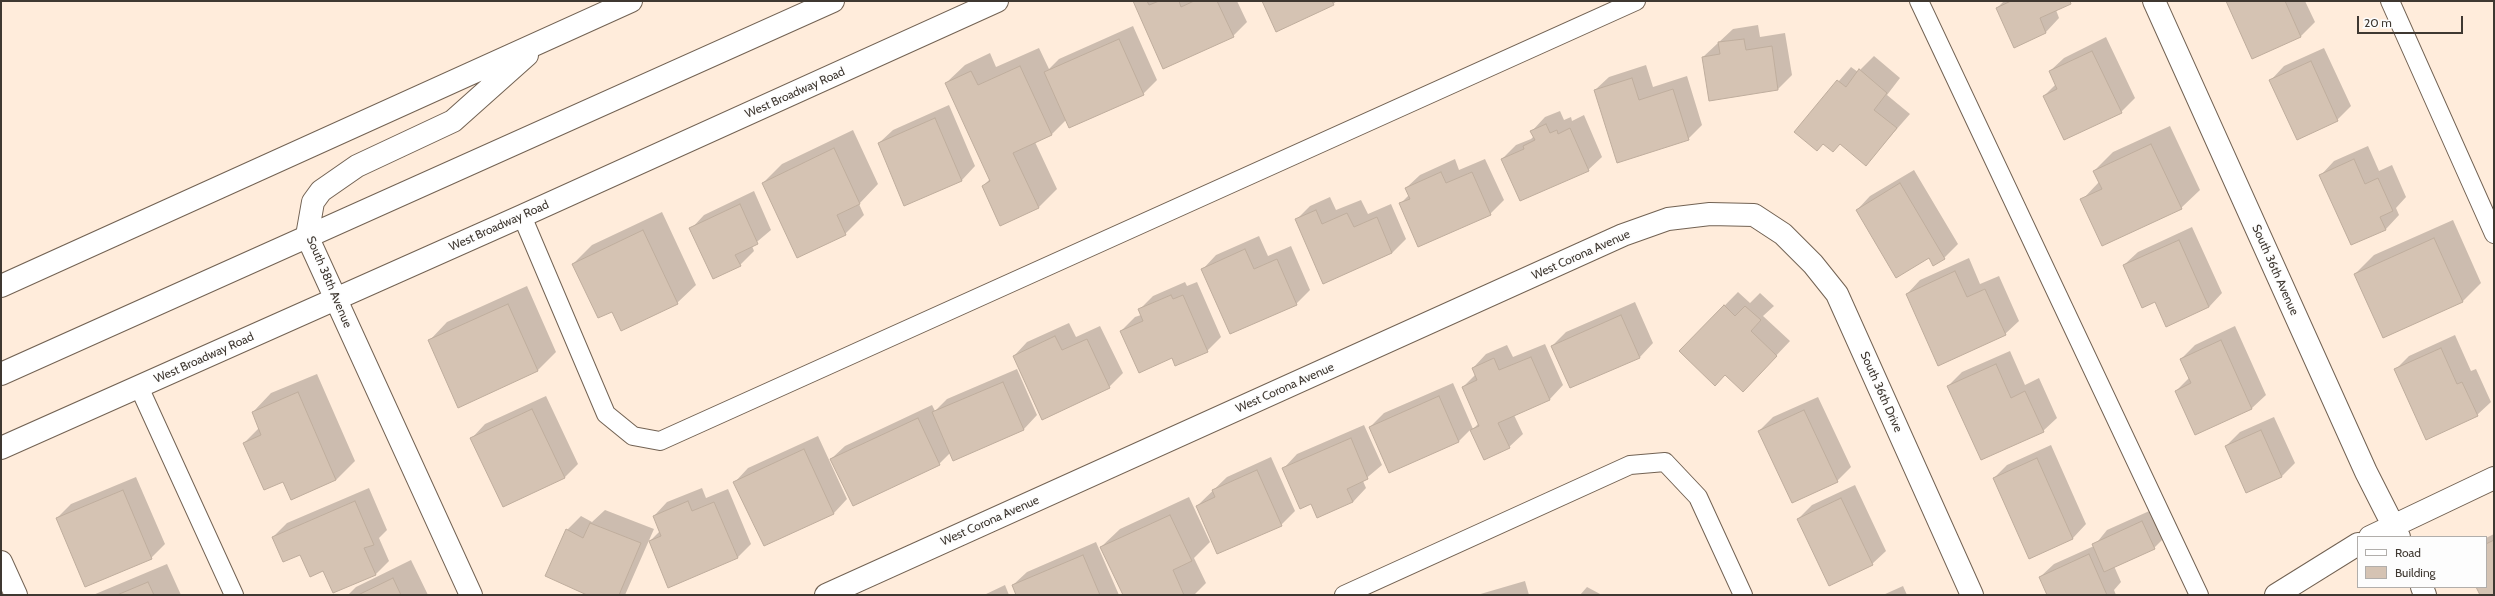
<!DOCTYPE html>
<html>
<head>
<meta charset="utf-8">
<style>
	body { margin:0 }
	#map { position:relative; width:2495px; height:596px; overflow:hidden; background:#ffecdb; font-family:Cabin,sans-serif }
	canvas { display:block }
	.frame { position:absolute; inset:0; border:2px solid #3f3831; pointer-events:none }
	.legend { position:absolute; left:2357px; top:536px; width:130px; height:52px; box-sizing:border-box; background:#fdfdfd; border:1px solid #b1aeab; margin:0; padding:5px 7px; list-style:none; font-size:12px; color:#3f3831 }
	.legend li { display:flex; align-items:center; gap:8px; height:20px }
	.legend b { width:20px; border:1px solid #b1aeab }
	.scale { position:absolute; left:2357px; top:16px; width:106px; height:18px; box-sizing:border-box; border:2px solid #3f3831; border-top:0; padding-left:5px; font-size:12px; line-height:14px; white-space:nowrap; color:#3f3831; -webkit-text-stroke:3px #fdfdfd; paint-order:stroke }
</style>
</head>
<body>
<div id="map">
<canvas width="2495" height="596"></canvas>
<div class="frame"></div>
<ul class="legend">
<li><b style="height:5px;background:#fff"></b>Road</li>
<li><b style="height:11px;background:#d5c3b3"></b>Building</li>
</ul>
<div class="scale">20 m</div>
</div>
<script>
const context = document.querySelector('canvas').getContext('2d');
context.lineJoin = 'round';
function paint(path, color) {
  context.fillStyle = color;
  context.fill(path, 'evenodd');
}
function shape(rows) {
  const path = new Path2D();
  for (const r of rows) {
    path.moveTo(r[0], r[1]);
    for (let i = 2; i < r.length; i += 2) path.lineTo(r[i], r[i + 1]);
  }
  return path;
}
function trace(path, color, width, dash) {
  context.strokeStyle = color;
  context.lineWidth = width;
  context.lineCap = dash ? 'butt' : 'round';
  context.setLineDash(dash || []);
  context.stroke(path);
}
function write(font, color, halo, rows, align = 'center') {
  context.font = font + ' Cabin,sans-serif';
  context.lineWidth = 3;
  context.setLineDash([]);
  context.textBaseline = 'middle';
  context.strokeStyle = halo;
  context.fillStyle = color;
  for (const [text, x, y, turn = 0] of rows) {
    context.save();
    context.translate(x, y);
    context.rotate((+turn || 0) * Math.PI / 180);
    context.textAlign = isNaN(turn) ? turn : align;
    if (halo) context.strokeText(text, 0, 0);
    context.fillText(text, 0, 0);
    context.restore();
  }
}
paint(shape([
	[1134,1,1237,1,1247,22,1233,36],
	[1263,1,1337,1,1333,4],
	[2004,1,2072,1,2056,10,2059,18,2046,32,2015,46,1997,8],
	[2227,1,2305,1,2315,22,2301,36,2253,58],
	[1758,25,1760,37,1785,33,1792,75,1778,89,1709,100,1703,57,1733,29],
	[1133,26,1157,80,1143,94,1066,120,1051,135,1035,142,1057,189,1038,208,983,186,990,179,946,83,965,65,990,53,996,67,1039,48,1049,69,1059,59],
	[2106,37,2135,98,2121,112,2044,96,2056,84,2050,71,2064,58],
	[2324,48,2351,106,2337,120,2271,80,2284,66],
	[1874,56,1900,78,1887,95,1910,114,1866,164,1841,143,1833,151,1824,143,1795,132,1851,67,1858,72],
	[1646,65,1653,87,1687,76,1702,125,1688,139,1595,90,1609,77],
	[949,105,975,166,962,180,905,204,879,143,893,130],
	[1560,111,1564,120,1571,117,1572,121,1584,115,1602,157,1588,170,1502,159,1516,145,1531,139,1534,136,1532,131,1545,117],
	[2170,126,2200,190,2181,208,2082,200,2099,182,2094,171,2113,152],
	[853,130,878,184,859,204,864,215,845,234,763,183,782,164],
	[2368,146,2379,171,2392,165,2406,197,2396,208,2399,215,2386,229,2352,244,2321,175,2334,161],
	[1455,159,1459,170,1485,159,1504,200,1490,214,1400,204,1409,195,1406,188,1420,175],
	[1914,170,1958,244,1944,258,1857,210,1870,196],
	[754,191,771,230,752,246,754,251,740,265,691,229,704,215],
	[1330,197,1336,210,1361,200,1368,214,1391,204,1406,239,1392,253,1324,283,1296,220,1310,206],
	[662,212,696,285,677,303,613,311,573,264,592,245],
	[2453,220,2481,283,2462,302,2355,274,2374,255],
	[2192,227,2222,293,2209,307,2155,301,2124,265,2138,252],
	[1259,236,1268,256,1291,246,1310,290,1296,304,1203,269,1216,255],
	[1969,258,1980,284,1999,276,2019,321,2005,334,1907,294,1920,280],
	[1185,282,1187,286,1197,282,1221,337,1207,351,1172,357,1121,331,1135,317,1141,315,1139,310,1153,296],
	[527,286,556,352,538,370,459,406,429,341,447,322],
	[1738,292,1750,303,1760,293,1774,306,1763,316,1790,341,1756,377,1725,374,1680,351],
	[1635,302,1653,343,1640,357,1571,387,1552,346,1566,332],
	[1069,323,1076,337,1100,326,1123,373,1109,387,1014,356,1027,342],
	[2235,326,2266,395,2252,408,2195,434,2176,391,2190,377,2181,359,2195,345],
	[2455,335,2471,371,2476,369,2491,402,2477,415,2395,370,2409,356],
	[1545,344,1563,385,1550,399,1514,415,1523,434,1509,447,1484,458,1471,429,1459,441,1370,427,1384,413,1453,383,1473,429,1479,423,1463,387,1476,374,1473,368,1486,354,1507,345,1513,357],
	[2010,351,2025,385,2039,378,2057,418,2043,431,1948,386,1962,372],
	[1017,369,1037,415,1024,429,954,459,951,452,939,464,831,459,845,446,932,405,935,411,947,399],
	[317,374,355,461,336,480,292,499,284,480,244,443,259,428,253,412,271,393],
	[546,396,578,464,564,478,472,438,485,424],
	[1818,397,1851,467,1837,481,1759,431,1773,417],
	[2274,417,2295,463,2282,476,2226,446,2240,432],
	[1364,425,1382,465,1363,481,1366,488,1353,502,1312,503,1284,468,1297,454],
	[818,436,847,499,834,513,764,545,735,482,748,468],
	[2051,445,2086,524,2073,538,2030,558,1994,478,2007,465],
	[1271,457,1295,511,1281,525,1197,506,1227,477],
	[136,477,165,544,151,558,57,518,71,504],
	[1855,485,1886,551,1872,564,1798,519,1812,505],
	[369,488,387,530,379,538,389,561,375,575,324,570,273,537,287,523],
	[702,488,706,498,728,489,751,544,737,558,650,541,660,531,654,516,667,502],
	[1189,497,1210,542,1194,558,1206,583,1194,595,1124,595,1101,547,1120,529],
	[2156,508,2168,534,2154,548,2114,566,2121,582,2114,590,2116,595,2048,595,2040,577,2054,564,2094,546,2107,530],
	[605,510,654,529,625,595,590,595,567,530,581,516,592,522],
	[2494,534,2494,595,2481,595,2477,587,2486,587,2486,538],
	[1096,542,1119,595,1017,595,1013,585,1027,572],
	[411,560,428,595,348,595,356,587],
	[167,564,181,595,93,595],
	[1525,581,1529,595,1477,595],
	[1005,585,1009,595,984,595],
	[1903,586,1907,595,1883,595],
	[1587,587,1602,595,1580,595]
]), '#0003');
const building = shape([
	[1133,1,1147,1,1149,5,1159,1,1179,1,1181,7,1194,1,1217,1,1234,37,1163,69,1133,1],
	[1262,1,1332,1,1334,5,1276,32,1262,1],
	[2011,1,2070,1,2071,4,2040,18,2046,33,2014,48,1996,8,2011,1],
	[2226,1,2285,1,2301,37,2252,59,2226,1],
	[1119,39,1144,95,1069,128,1044,72,1119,39],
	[1744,39,1746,50,1772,46,1778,90,1709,101,1702,57,1720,54,1718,42,1744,39],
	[2092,51,2122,113,2064,140,2043,96,2057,89,2049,71,2092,51],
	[2311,61,2338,121,2297,140,2269,80,2311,61],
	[1020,66,1052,135,1013,153,1039,208,1000,226,982,186,990,181,945,83,971,71,978,85,1020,66],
	[1859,69,1887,93,1874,110,1897,128,1866,166,1840,144,1833,152,1823,144,1817,151,1794,132,1837,80,1846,87,1859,69],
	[1632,78,1639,100,1673,89,1689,140,1617,163,1594,90,1632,78],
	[935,118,962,181,904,206,878,143,935,118],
	[1546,124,1550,133,1557,130,1558,134,1570,128,1589,171,1520,201,1501,159,1524,149,1523,146,1535,140,1530,131,1546,124],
	[2151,144,2182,209,2102,246,2080,199,2102,189,2093,171,2151,144],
	[834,148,860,204,837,215,846,235,797,258,762,183,834,148],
	[2354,159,2365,184,2378,178,2393,211,2380,217,2386,230,2351,245,2319,175,2354,159],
	[1441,172,1446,183,1472,172,1491,215,1418,247,1399,203,1410,199,1405,188,1441,172],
	[1900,183,1945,259,1933,266,1929,258,1896,278,1856,210,1900,183],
	[740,204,758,244,735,255,741,266,713,279,689,228,740,204],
	[1316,210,1322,224,1347,213,1354,227,1377,217,1392,253,1323,284,1295,219,1316,210],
	[643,230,678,304,621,331,612,312,598,318,572,264,643,230],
	[2434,238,2463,302,2383,338,2354,274,2434,238],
	[2179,240,2209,307,2166,327,2155,302,2142,308,2123,265,2179,240],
	[1245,249,1254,269,1277,259,1297,305,1230,334,1201,269,1245,249],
	[1955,271,1967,297,1985,289,2006,335,1938,366,1906,294,1955,271],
	[1171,295,1173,299,1183,295,1208,352,1175,366,1172,358,1139,373,1120,331,1143,321,1138,309,1171,295],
	[508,304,538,371,458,408,428,340,508,304],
	[1724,305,1735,316,1745,306,1761,320,1751,331,1777,356,1743,392,1725,375,1715,386,1679,351,1724,305],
	[1621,315,1640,358,1570,388,1551,346,1621,315],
	[1055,336,1062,350,1087,339,1110,388,1042,420,1013,356,1055,336],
	[2221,340,2252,409,2195,435,2175,391,2191,383,2180,359,2221,340],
	[2441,348,2457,384,2462,382,2478,416,2426,440,2394,369,2441,348],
	[1531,357,1550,400,1498,423,1510,448,1484,460,1470,430,1479,426,1462,387,1477,380,1472,368,1494,358,1499,370,1531,357],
	[1996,364,2011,398,2025,391,2044,432,1981,460,1947,386,1996,364],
	[1003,382,1024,430,953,461,932,412,1003,382],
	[298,392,336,480,291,500,283,482,264,490,243,443,261,435,252,412,298,392],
	[1439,396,1459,442,1389,473,1369,427,1439,396],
	[532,409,565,478,503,507,470,438,532,409],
	[1804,410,1838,482,1792,503,1758,431,1804,410],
	[918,418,940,465,853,506,830,459,918,418],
	[2261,430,2282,477,2246,493,2225,446,2261,430],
	[1351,438,1368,479,1347,489,1353,502,1317,518,1311,504,1300,509,1282,468,1351,438],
	[804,449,834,514,764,546,733,482,804,449],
	[2037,458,2073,539,2029,559,1993,478,2037,458],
	[1257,470,1282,526,1217,554,1196,506,1215,497,1212,490,1257,470],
	[123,490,152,559,85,587,56,518,123,490],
	[1841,498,1873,565,1829,586,1797,519,1841,498],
	[355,501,374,545,364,548,376,575,333,593,323,571,310,577,300,555,283,562,272,537,355,501],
	[688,501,692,511,714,502,738,558,668,588,649,541,661,536,653,516,688,501],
	[1170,515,1192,561,1173,570,1184,595,1123,595,1100,547,1170,515],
	[2142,521,2155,549,2104,572,2092,544,2142,521],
	[590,523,641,543,619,595,587,595,545,576,566,529,583,538,590,523],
	[2494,540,2494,595,2480,595,2476,587,2486,587,2486,544,2494,540],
	[2089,554,2107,595,2047,595,2039,577,2089,554],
	[1083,555,1100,595,1016,595,1012,585,1083,555],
	[393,578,401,595,358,595,393,578],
	[148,582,154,595,117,595,148,582]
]);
paint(building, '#d5c3b3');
trace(building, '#bfad9d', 1);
const lane = shape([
	[1919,1,2199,595],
	[2390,1,2494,234],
	[522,216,606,414,633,436,660,441,1636,1],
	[139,387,234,595],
	[1344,595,1630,465,1665,462,1698,497,1743,595]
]);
const street = shape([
	[2154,1,2366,472,2399,537],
	[307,236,471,595],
	[1,448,522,216,997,1],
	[2370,537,2494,478],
	[1,562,16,595],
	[2422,587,2425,595],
	[826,595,1623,235,1668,219,1710,214,1754,215,1783,234,1813,264,1837,294,1972,595],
	[2276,595,2358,544]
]);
const secondary = shape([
	[307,236,313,202,321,191,357,166,453,121,527,55],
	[1,286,631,1],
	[1,374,833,1]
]);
trace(lane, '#726253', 20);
trace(street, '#726253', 24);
trace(secondary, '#726253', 24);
trace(lane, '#fff', 18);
trace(street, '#fff', 22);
trace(secondary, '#fff', 22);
write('12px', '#3f3831', '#fdfdfd', [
	["West Broadway Road",795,93,-24],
	["West Broadway Road",499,226,-24],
	["West Corona Avenue",1581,255,-24],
	["South 36th Avenue",2275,270,66],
	["South 38th Avenue",329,282,67],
	["West Broadway Road",204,358,-24],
	["West Corona Avenue",1285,388,-24],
	["South 36th Drive",1881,392,66],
	["West Corona Avenue",990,521,-24]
]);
</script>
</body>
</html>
